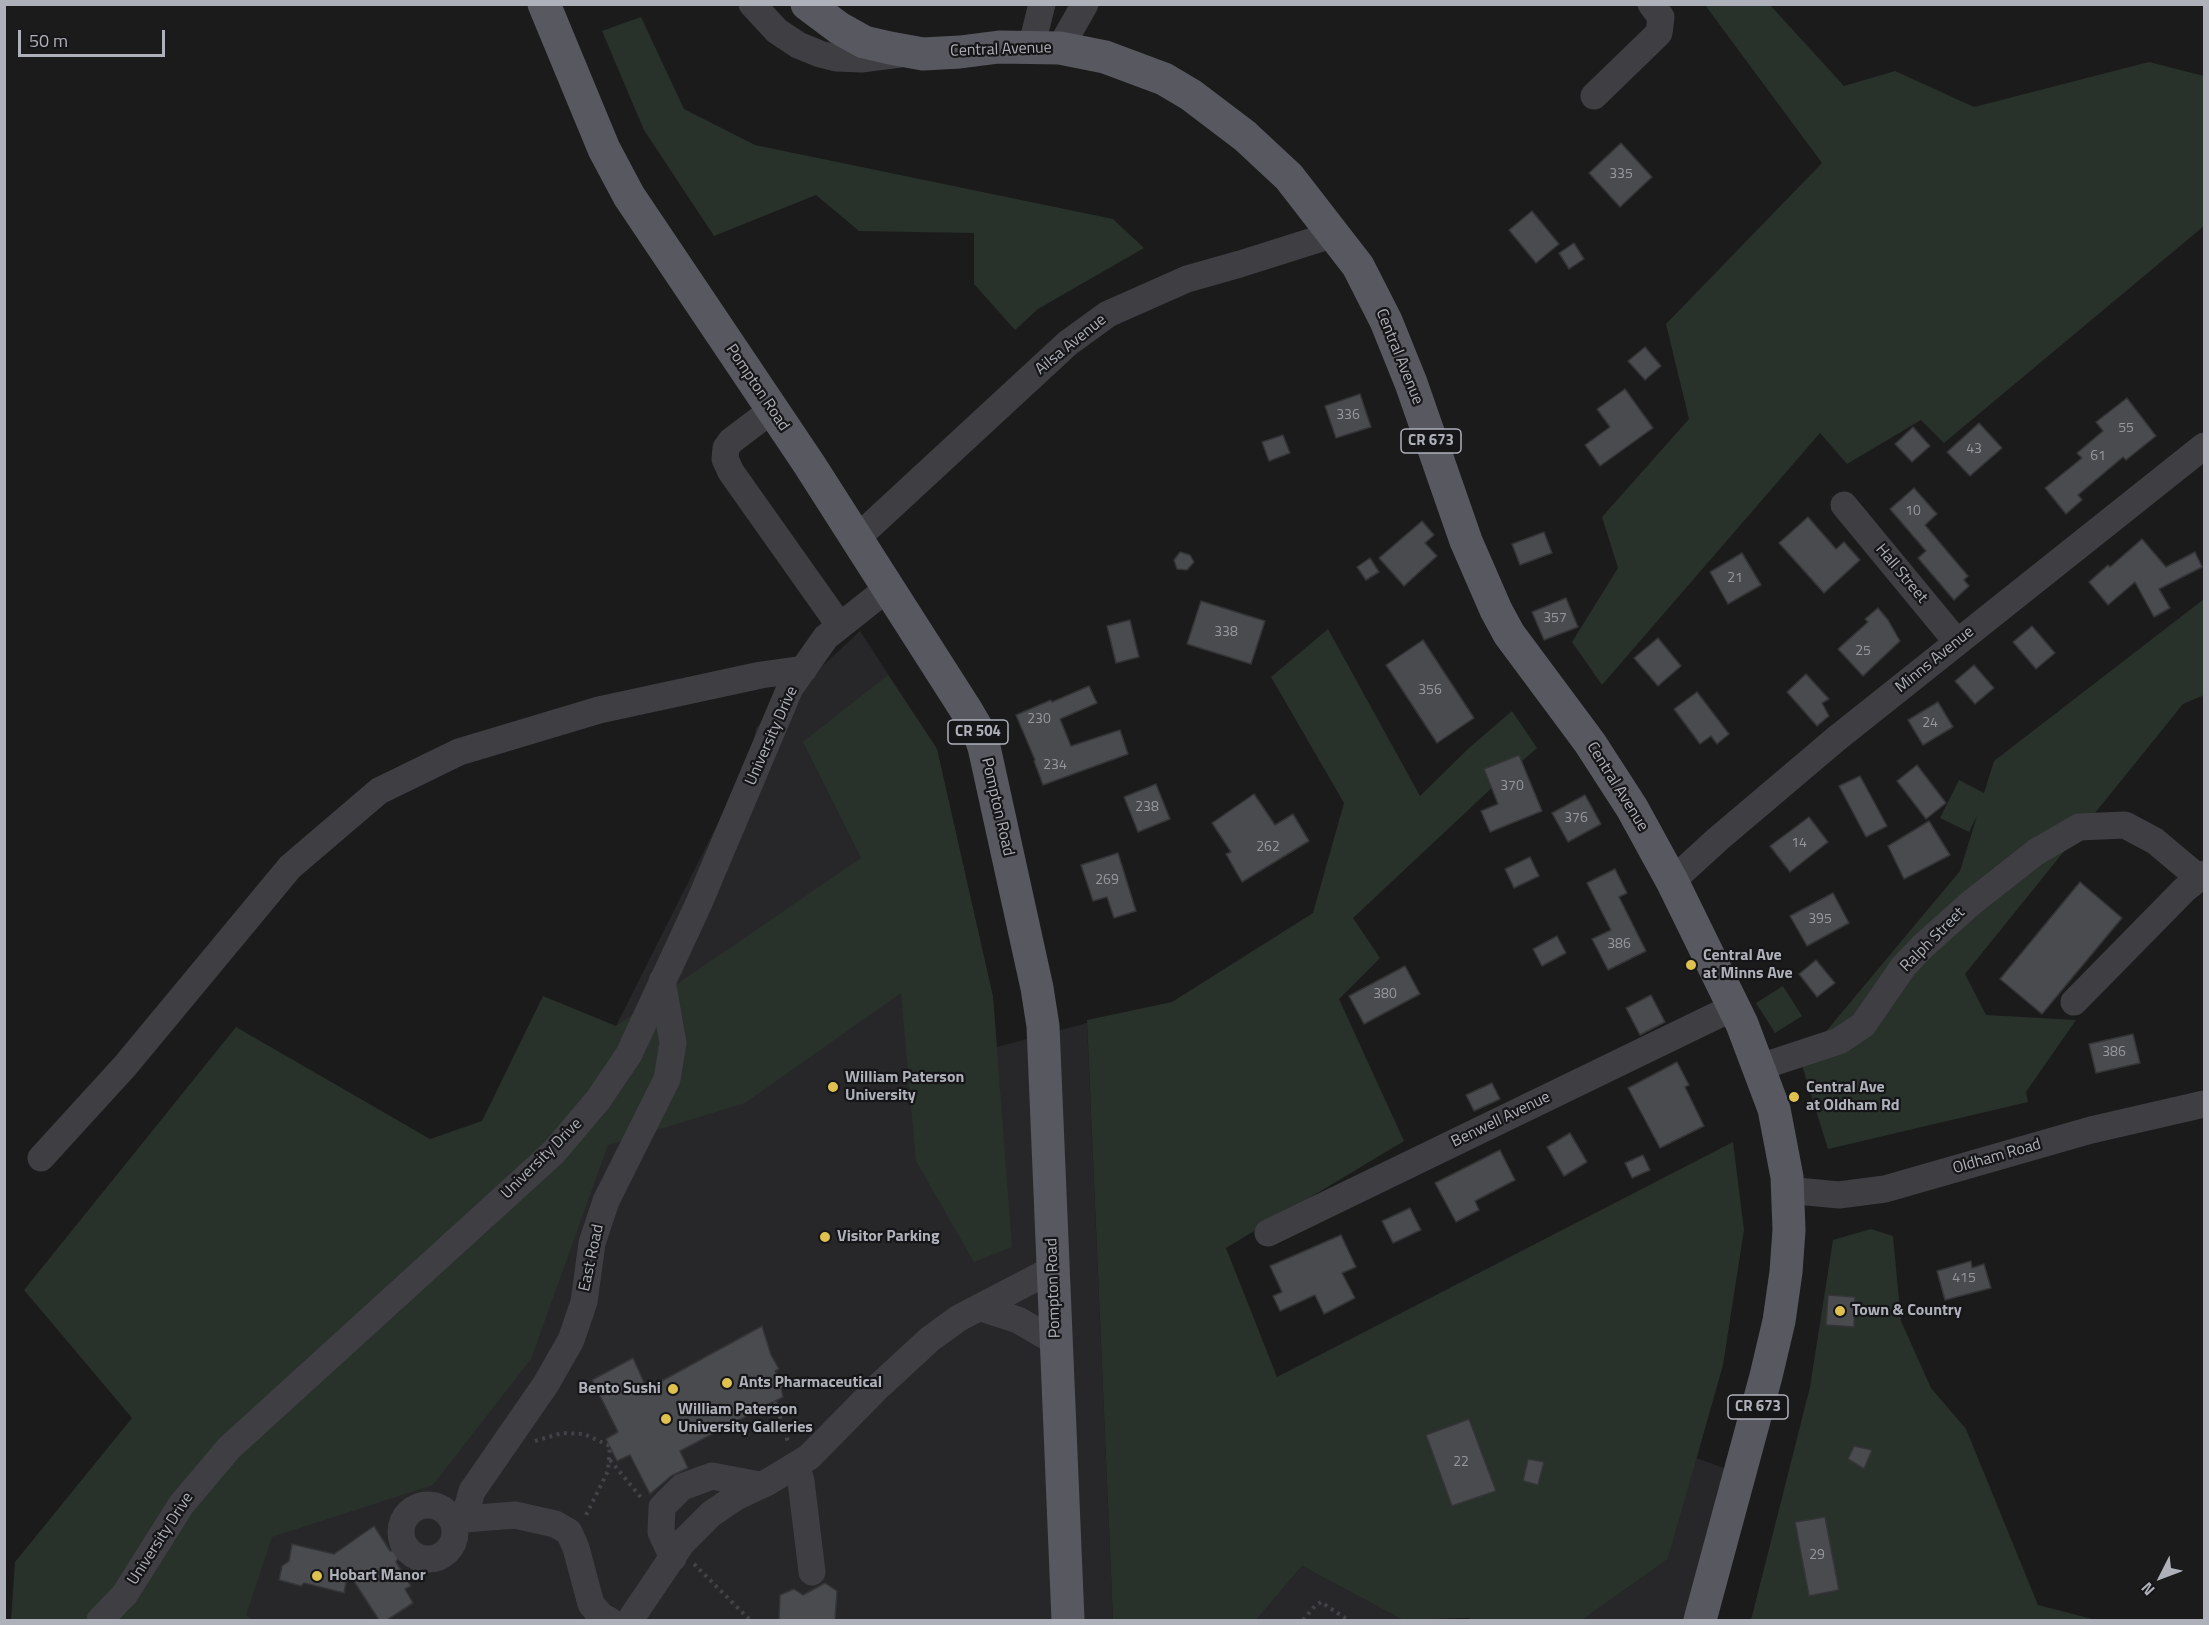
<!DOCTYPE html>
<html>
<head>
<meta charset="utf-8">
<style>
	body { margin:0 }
	#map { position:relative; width:2209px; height:1625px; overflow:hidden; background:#1b1b1c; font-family:"Titillium Web",sans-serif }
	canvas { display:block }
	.frame { position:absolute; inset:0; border:6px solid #afb1ba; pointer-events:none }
	.north { position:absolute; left:2131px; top:1547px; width:60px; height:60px; -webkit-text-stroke:4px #161618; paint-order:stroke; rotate:228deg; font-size:16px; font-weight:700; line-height:24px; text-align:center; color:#afb1ba }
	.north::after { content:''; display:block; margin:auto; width:21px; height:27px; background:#afb1ba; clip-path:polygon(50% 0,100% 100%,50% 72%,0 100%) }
	.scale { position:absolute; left:18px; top:30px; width:147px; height:27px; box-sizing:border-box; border:3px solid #afb1ba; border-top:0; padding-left:8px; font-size:18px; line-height:21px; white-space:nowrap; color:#afb1ba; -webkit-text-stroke:4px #161618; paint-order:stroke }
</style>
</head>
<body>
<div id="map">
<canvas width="2209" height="1625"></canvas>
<div class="frame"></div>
<div class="north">N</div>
<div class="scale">50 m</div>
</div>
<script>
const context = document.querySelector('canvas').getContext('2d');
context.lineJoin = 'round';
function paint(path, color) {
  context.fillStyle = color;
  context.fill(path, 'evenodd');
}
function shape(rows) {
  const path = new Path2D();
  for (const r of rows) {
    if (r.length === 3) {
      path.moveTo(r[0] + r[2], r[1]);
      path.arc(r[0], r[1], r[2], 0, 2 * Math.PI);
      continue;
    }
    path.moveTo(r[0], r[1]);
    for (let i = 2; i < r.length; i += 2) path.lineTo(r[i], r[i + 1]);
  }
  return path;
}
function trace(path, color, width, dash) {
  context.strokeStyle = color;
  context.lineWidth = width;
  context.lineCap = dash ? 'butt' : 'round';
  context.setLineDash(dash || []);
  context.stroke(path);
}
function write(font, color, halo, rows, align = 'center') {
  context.font = font + ' "Titillium Web",sans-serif';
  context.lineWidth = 4.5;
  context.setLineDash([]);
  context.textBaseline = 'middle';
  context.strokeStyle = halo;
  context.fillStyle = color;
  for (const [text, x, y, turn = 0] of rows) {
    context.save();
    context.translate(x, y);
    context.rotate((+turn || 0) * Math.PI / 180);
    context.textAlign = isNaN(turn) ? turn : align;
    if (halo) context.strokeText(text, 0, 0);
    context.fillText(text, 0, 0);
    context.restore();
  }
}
paint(shape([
	[860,631,937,749,993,997,997,1047,1087,1023,1113,1620,65,1620,616,1026,750,759,756,728],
	[1696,1458,1727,1469,1686,1620,1582,1620,1668,1559],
	[1302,1566,1403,1620,1256,1620]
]), '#272729');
paint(shape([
	[1705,5,1770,5,1844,86,1895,71,1974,107,2149,62,2204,76,2204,226,1944,443,1921,420,1847,464,1820,433,1602,685,1572,642,1618,568,1602,517,1689,419,1666,324,1822,163],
	[641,17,684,109,755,145,1113,219,1144,248,1038,309,1015,330,974,284,974,233,859,231,816,195,714,236,644,130,602,31],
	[2204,599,2204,695,2183,704,1965,974,1986,1015,2076,1020,2026,1092,2028,1102,1828,1149,1797,1049,1818,1041,1960,871,1977,816,1969,832,1940,818,1959,780,1984,793,1994,761],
	[1328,629,1420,796,1470,747,1512,711,1537,748,1496,784,1353,918,1380,958,1339,999,1404,1141,1226,1248,1277,1377,1733,1142,1744,1230,1723,1365,1668,1559,1582,1620,1473,1620,1468,1618,1403,1620,1302,1566,1256,1620,1113,1620,1087,1020,1172,1002,1313,913,1344,803,1271,677],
	[888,675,937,749,993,997,1012,1247,974,1262,916,1161,901,993,745,1103,608,1145,531,1359,433,1485,272,1537,246,1615,253,1620,11,1620,15,1562,132,1418,24,1290,236,1027,430,1139,482,1121,543,996,616,1026,861,858,803,742],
	[1783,986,1802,1016,1775,1033,1756,1003],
	[1871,1229,1893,1236,1901,1321,1931,1388,1966,1429,2038,1605,2096,1620,1751,1620,1810,1387,1833,1240]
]), '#29312b');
const building = shape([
	[1621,143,1652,177,1620,207,1589,173,1621,143],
	[1532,211,1559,244,1536,263,1509,230,1532,211],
	[1574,243,1584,259,1569,269,1559,253,1574,243],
	[1645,347,1661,366,1645,380,1628,361,1645,347],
	[1625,389,1653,428,1600,466,1585,445,1610,427,1597,409,1625,389],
	[1360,394,1371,427,1336,438,1325,406,1360,394],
	[2127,398,2156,436,2126,460,2123,457,2078,495,2082,500,2066,514,2045,488,2082,458,2077,453,2103,431,2096,422,2127,398],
	[1979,423,2002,448,1970,476,1947,452,1979,423],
	[1913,427,1930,446,1912,462,1895,444,1913,427],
	[1283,435,1290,453,1269,461,1262,442,1283,435],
	[1914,488,1937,514,1925,525,1968,576,1964,580,1969,586,1954,600,1918,558,1926,551,1890,509,1914,488],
	[1808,517,1836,549,1844,542,1860,560,1824,593,1779,543,1808,517],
	[1422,521,1434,535,1425,543,1437,556,1404,586,1379,558,1422,521],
	[1544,532,1552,553,1520,565,1512,544,1544,532],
	[2142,539,2166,567,2195,552,2202,567,2159,589,2170,608,2154,617,2135,582,2108,605,2089,582,2108,565,2110,567,2142,539],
	[1180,552,1190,555,1194,562,1187,570,1177,569,1174,560,1180,552],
	[1742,553,1761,585,1728,604,1710,572,1742,553],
	[1370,558,1379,572,1366,580,1357,567,1370,558],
	[1566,598,1578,627,1544,640,1532,612,1566,598],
	[1201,601,1265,621,1251,664,1187,644,1201,601],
	[1878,608,1888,620,1900,641,1863,676,1838,649,1868,622,1865,619,1878,608],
	[1130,620,1139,657,1116,663,1107,626,1130,620],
	[2032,626,2055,653,2036,669,2013,642,2032,626],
	[1658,638,1681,666,1658,686,1634,658,1658,638],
	[1423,640,1474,718,1437,743,1386,665,1423,640],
	[1974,665,1994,688,1975,704,1955,681,1974,665],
	[1806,674,1829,699,1822,703,1829,716,1817,726,1787,692,1806,674],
	[1089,686,1097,703,1060,719,1071,746,1120,730,1128,754,1043,785,1034,761,1035,760,1016,715,1051,700,1052,702,1089,686],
	[1697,692,1729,734,1717,744,1711,736,1700,744,1674,709,1697,692],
	[1938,702,1953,727,1923,745,1908,720,1938,702],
	[1519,755,1542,811,1490,832,1481,811,1498,804,1484,769,1519,755],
	[1917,765,1946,803,1926,819,1897,781,1917,765],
	[1860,776,1887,826,1866,837,1839,786,1860,776],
	[1156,784,1170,819,1138,832,1124,797,1156,784],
	[1254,794,1275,825,1293,814,1309,841,1242,882,1226,854,1231,852,1212,823,1254,794],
	[1585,795,1601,824,1568,842,1552,813,1585,795],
	[1809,817,1828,842,1790,872,1770,846,1809,817],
	[1929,821,1950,855,1904,879,1888,846,1929,821],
	[1118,853,1136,911,1114,918,1107,897,1093,901,1081,865,1118,853],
	[1530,857,1539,876,1514,888,1505,869,1530,857],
	[1615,869,1627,893,1619,897,1646,951,1608,970,1592,939,1611,930,1587,883,1615,869],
	[2080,882,2122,918,2042,1014,2000,979,2080,882],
	[1833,893,1849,923,1807,946,1790,916,1833,893],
	[1557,936,1566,953,1542,966,1533,949,1557,936],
	[1816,960,1835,983,1817,997,1799,974,1816,960],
	[1405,966,1420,994,1364,1024,1349,996,1405,966],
	[1651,995,1665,1022,1640,1035,1626,1008,1651,995],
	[2133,1034,2140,1063,2096,1073,2089,1044,2133,1034],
	[1677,1062,1689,1085,1685,1087,1704,1126,1660,1148,1628,1088,1677,1062],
	[1492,1083,1500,1099,1474,1111,1466,1095,1492,1083],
	[1570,1133,1587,1162,1564,1176,1547,1147,1570,1133],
	[1500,1150,1515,1180,1475,1201,1479,1210,1456,1222,1435,1183,1500,1150],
	[1643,1155,1650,1170,1632,1178,1625,1163,1643,1155],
	[1410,1208,1421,1230,1393,1243,1382,1221,1410,1208],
	[1341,1235,1356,1267,1342,1273,1355,1298,1324,1314,1315,1295,1280,1311,1273,1296,1282,1292,1270,1266,1341,1235],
	[1971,1261,1972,1268,1984,1264,1991,1288,1945,1300,1937,1271,1971,1261],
	[1828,1295,1855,1297,1854,1327,1826,1325,1828,1295],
	[762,1326,771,1355,779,1369,775,1371,786,1385,781,1388,783,1397,680,1451,688,1468,671,1476,650,1494,630,1455,617,1461,606,1439,618,1432,592,1380,633,1358,647,1389,762,1326],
	[1469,1419,1496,1491,1452,1506,1426,1435,1469,1419],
	[1854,1446,1872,1450,1864,1469,1848,1459,1854,1446],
	[1528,1459,1544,1462,1538,1485,1523,1481,1528,1459],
	[1825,1517,1839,1590,1809,1596,1795,1522,1825,1517],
	[374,1526,390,1551,404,1549,396,1562,411,1586,405,1589,413,1603,387,1620,379,1620,348,1572,344,1593,304,1583,301,1586,279,1580,282,1566,289,1561,292,1544,334,1554,374,1526],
	[825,1583,837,1591,835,1620,779,1620,780,1595,794,1589,803,1595,825,1583]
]);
paint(building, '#4a4b4e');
trace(building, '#353538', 1.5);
trace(shape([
	[775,1402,789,1445],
	[535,1441,562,1433,584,1434,610,1446,608,1471,585,1517],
	[610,1460,643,1500],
	[694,1564,750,1620],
	[1303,1620,1315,1606,1321,1602,1348,1620]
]), '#424348', 4, [3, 4.5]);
trace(shape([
	[752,4,777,31,798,45,820,54,836,58,861,59,900,54],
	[1031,48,1042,4],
	[1060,48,1085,4],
	[1594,96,1659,33,1661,17,1651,4],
	[772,410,731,441,726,448,725,459,731,472,840,626],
	[1844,505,1957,642],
	[856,539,1068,343,1108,314,1187,279,1240,264,1335,234],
	[1672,881,1718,839,1836,739,2204,446],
	[2074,1002,2184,890,2204,874],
	[1760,1067,1839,1041,1863,1025,1903,967,1923,946,1971,903,2036,852,2079,827,2125,825,2155,841,2199,878],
	[41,1158,125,1066,290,867,379,791,459,752,599,710,761,675,804,669],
	[1787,1190,1839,1195,1885,1189,2091,1130,2204,1104],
	[1268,1233,1734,1007],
	[981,1308,1018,1320,1056,1342],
	[796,1465,801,1481,812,1572],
	[428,1532,27],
	[464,1519,472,1491,546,1384,571,1340,584,1302,592,1243,606,1201,667,1079,673,1043,662,981],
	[452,1520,515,1515,555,1524,569,1532,576,1548,591,1604,601,1616,609,1620],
	[673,1558,661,1532,662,1507,682,1487,712,1476,760,1485],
	[100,1620,125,1594,181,1505,229,1448,553,1153,598,1100,629,1054,699,903,790,688,826,637,888,588],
	[630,1620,682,1543,711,1514,736,1497,768,1482,809,1457,878,1387,930,1339,959,1318,1053,1269]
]), '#3e3e43', 27);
trace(shape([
	[544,4,604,149,629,196,809,464,968,713,978,730,984,747,1037,988,1043,1026,1068,1620],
	[807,4,839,28,864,42,890,48,923,54,960,52,999,47,1060,48,1105,57,1164,79,1191,95,1245,136,1289,177,1358,266,1386,321,1411,383,1466,541,1496,610,1509,634,1590,743,1632,808,1672,881,1742,1024,1774,1109,1787,1177,1789,1230,1786,1272,1779,1321,1766,1376,1700,1620]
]), '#585960', 33);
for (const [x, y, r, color] of [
	[1691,965,6,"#dfc150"],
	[833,1087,6,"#dfc150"],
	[1794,1097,6,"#dfc150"],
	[825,1237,6,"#dfc150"],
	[1840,1311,6,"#dfc150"],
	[727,1383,6,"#dfc150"],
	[673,1389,6,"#dfc150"],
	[666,1419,6,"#dfc150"],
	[317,1576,6,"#dfc150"]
]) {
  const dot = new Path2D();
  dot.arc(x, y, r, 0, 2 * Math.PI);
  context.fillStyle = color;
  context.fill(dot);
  trace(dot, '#161618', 2);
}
write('14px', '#96989f', null, [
	["335",1621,175],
	["336",1348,416],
	["55",2126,429],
	["43",1974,450],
	["61",2098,457],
	["10",1913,512],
	["21",1735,579],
	["357",1555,619],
	["338",1226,633],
	["25",1863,652],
	["356",1430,691],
	["230",1039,720],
	["24",1930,724],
	["234",1055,766],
	["370",1512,787],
	["238",1147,808],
	["376",1576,819],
	["14",1799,844],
	["262",1268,848],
	["269",1107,881],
	["395",1820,920],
	["386",1619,945],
	["380",1385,995],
	["386",2114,1053],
	["415",1964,1279],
	["22",1461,1463],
	["29",1817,1556]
]);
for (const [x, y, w] of [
	[1431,441,60],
	[978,732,60],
	[1758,1407,60]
]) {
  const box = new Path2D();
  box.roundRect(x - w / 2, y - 12, w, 24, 4.5);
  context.fillStyle = '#161618';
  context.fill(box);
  trace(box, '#afb1ba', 1.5);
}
write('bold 15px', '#afb1ba', null, [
	["CR 673",1431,441],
	["CR 504",978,732],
	["CR 673",1758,1407]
]);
write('16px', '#afb1ba', '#161618', [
	["Central Avenue",1001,50,-2],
	["Ailsa Avenue",1071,345,-39],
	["Central Avenue",1399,357,68],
	["Pompton Road",757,388,56],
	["Hall Street",1901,574,50],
	["Minns Avenue",1935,660,-39],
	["University Drive",772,736,-66],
	["Central Avenue",1617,787,58],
	["Pompton Road",997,807,77],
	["Ralph Street",1933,940,-45],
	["Benwell Avenue",1501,1120,-26],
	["Oldham Road",1997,1157,-16],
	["University Drive",542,1159,-45],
	["East Road",592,1258,-78],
	["Pompton Road",1054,1288,-92],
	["University Drive",161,1539,-57]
]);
write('bold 16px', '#afb1ba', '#161618', [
	["Central Ave",1703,956],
	["at Minns Ave",1703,974],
	["William Paterson",845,1078],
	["University",845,1096],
	["Central Ave",1806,1088],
	["at Oldham Rd",1806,1106],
	["Visitor Parking",837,1237],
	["Town & Country",1852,1311],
	["Ants Pharmaceutical",739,1383],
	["Bento Sushi",661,1389,"right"],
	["William Paterson",678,1410],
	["University Galleries",678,1428],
	["Hobart Manor",329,1576]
], 'left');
</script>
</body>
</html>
